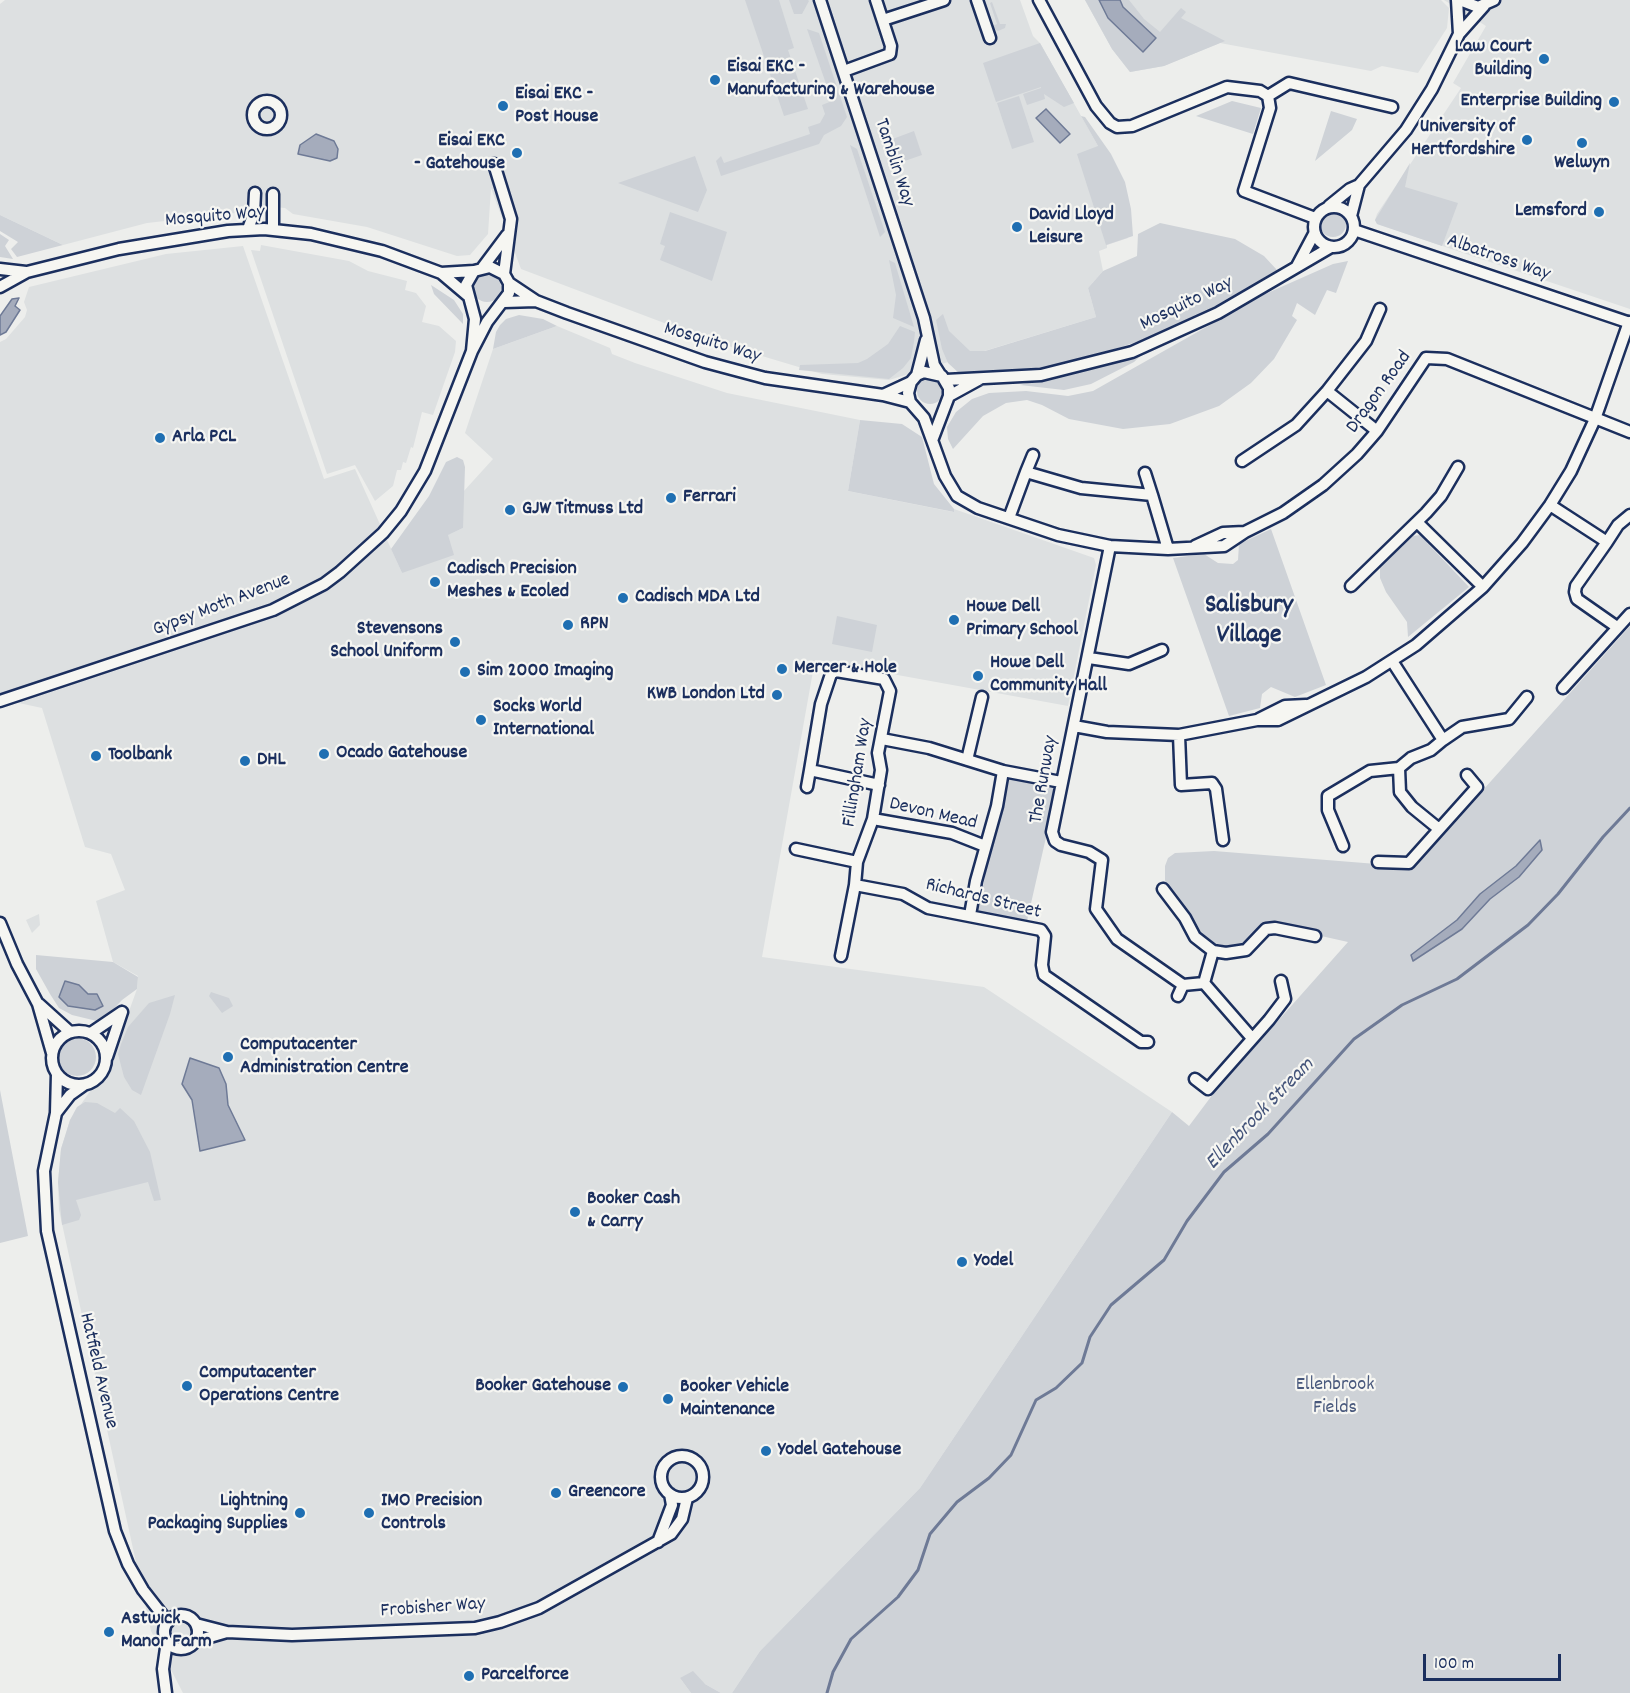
<!DOCTYPE html>
<html>
<head>
<meta charset="utf-8">
<style>
	body { margin:0 }
	#map { position:relative; width:1630px; height:1693px; overflow:hidden; background:#edeeec; font-family:Dekko,sans-serif }
	canvas { display:block }
	.scale { position:absolute; left:1423px; top:1654px; width:138px; height:27px; box-sizing:border-box; border:3px solid #1b2f5e; border-top:0; padding-left:8px; font-size:18px; line-height:21px; white-space:nowrap; color:#1b2f5e; -webkit-text-stroke:4px #f6f6f2; paint-order:stroke }
</style>
</head>
<body>
<div id="map">
<canvas width="1630" height="1693"></canvas>
<div class="scale">100 m</div>
</div>
<script>
const context = document.querySelector('canvas').getContext('2d');
context.lineJoin = 'round';
function paint(path, color) {
  context.fillStyle = color;
  context.fill(path, 'evenodd');
}
function shape(rows) {
  const path = new Path2D();
  for (const r of rows) {
    if (r.length === 3) {
      path.moveTo(r[0] + r[2], r[1]);
      path.arc(r[0], r[1], r[2], 0, 2 * Math.PI);
      continue;
    }
    path.moveTo(r[0], r[1]);
    for (let i = 2; i < r.length; i += 2) path.lineTo(r[i], r[i + 1]);
  }
  return path;
}
function trace(path, color, width, dash) {
  context.strokeStyle = color;
  context.lineWidth = width;
  context.lineCap = dash ? 'butt' : 'round';
  context.setLineDash(dash || []);
  context.stroke(path);
}
function write(font, color, halo, rows, align = 'center') {
  context.font = font + ' Dekko,sans-serif';
  context.lineWidth = 4.5;
  context.setLineDash([]);
  context.textBaseline = 'middle';
  context.strokeStyle = halo;
  context.fillStyle = color;
  for (const [text, x, y, turn = 0] of rows) {
    context.save();
    context.translate(x, y);
    context.rotate((+turn || 0) * Math.PI / 180);
    context.textAlign = isNaN(turn) ? turn : align;
    if (halo) context.strokeText(text, 0, 0);
    context.fillText(text, 0, 0);
    context.restore();
  }
}
paint(shape([
	[5,0,1020,0,1033,36,1040,43,1098,146,1128,238,1107,245,1107,248,1099,251,1103,271,1088,288,1096,317,889,380,822,374,712,341,521,269,491,188,488,234,470,255,457,256,367,227,293,214,285,208,262,206,244,207,236,213,147,223,63,245,0,215,0,4],
	[1085,0,1441,0,1449,8,1447,28,1418,73,1382,66,1371,71,1220,43,1164,66,1130,72,1112,49],
	[1444,0,1630,0,1630,309,1377,224,1375,220,1377,214,1461,88,1453,83,1486,26],
	[261,245,349,261,368,271,407,281,405,290,416,293,426,306,422,322,439,326,456,341,455,352,433,415,422,412,413,448,411,447,406,463,403,462,401,470,397,470,393,486,375,501,355,465,327,474,251,250,260,251],
	[243,246,324,479,355,469,402,573,447,535,463,528,463,492,493,459,465,433,493,349,557,326,610,348,612,354,635,363,727,393,860,420,848,491,953,512,954,509,1094,558,1096,565,1068,706,815,660,762,957,984,987,1172,1112,920,1488,760,1651,732,1693,721,1693,705,1684,680,1678,691,1693,183,1693,151,1631,59,1210,58,1182,61,1149,70,1120,111,1061,137,989,138,976,113,962,96,901,125,890,111,854,85,847,42,708,0,699,0,342,6,339,25,317,27,310,24,302,29,287,166,254],
	[39,914,40,925,32,933,26,920]
]), '#dde0e1');
paint(shape([
	[745,0,779,0,794,48,788,50,808,109,784,116],
	[789,0,808,0,809,1,802,14,794,14],
	[1085,0,1129,0,1144,19,1160,32,1181,8,1186,12,1181,18,1225,41,1164,66,1130,72,1112,49],
	[992,2,1000,24,1006,24,1005,28,998,31,991,27,997,24,990,3],
	[807,29,819,33,847,117,841,126,824,135,819,144,721,176,716,161,721,156,724,163,810,134,808,127,820,123,825,114,822,105,832,101],
	[1040,43,1074,103,1064,107,1044,94,1045,99,1027,105,1023,94,1041,88,1041,87,996,102,983,63],
	[1019,96,1034,142,1012,149,997,103],
	[1232,101,1261,108,1253,134,1196,116],
	[1331,111,1357,119,1352,130,1315,161],
	[1081,116,1085,117,1111,154,1125,182,1131,209,1133,236,1106,245,1077,154,1098,146],
	[914,131,922,155,896,164,889,161,882,143],
	[850,145,857,149,883,226,885,232,880,237],
	[695,156,707,190,698,212,618,183],
	[1410,163,1405,187,1458,203,1442,246,1377,224,1375,220],
	[1333,224,13],
	[670,212,727,232,712,281,660,260,665,246,660,244],
	[0,215,63,245,17,257,11,249,18,242,0,231],
	[1160,223,1235,239,1264,256,1277,270,1204,314,1154,336,1088,358,1027,371,975,375,960,374,948,363,942,349,936,320,943,314,949,331,970,351,985,351,1096,317,1088,288,1103,271,1137,256,1138,234],
	[0,234,9,240,5,246,13,259,0,257],
	[889,260,895,263,914,327,893,318,896,295],
	[1348,261,1336,293,1327,290,1315,315,1297,303,1292,316,1297,320,1274,359,1251,383,1219,406,1170,424,1123,429,1069,419,1042,405,1027,400,1006,403,983,416,953,449,948,439,947,427,956,412,972,399,989,393,1026,391,1068,396,1093,391,1263,295,1333,264],
	[487,288,14],
	[431,285,454,300,463,314,463,324,434,294],
	[519,315,543,319,557,326,493,349,496,332,500,325,506,319],
	[900,326,915,332,914,342,911,358,903,368,889,379,799,370,800,365,858,363,867,359,888,344],
	[1147,350,1134,362,1091,384,1064,390,1020,385],
	[930,391,13],
	[860,420,902,424,922,437,934,484,954,509,954,512,848,491],
	[457,457,463,460,465,467,463,528,448,535,454,555,402,573,391,549,429,496,446,462],
	[1271,529,1326,685,1295,697,1271,687,1262,694,1260,708,1229,716,1173,558,1204,554,1218,563,1233,564,1238,560,1239,544],
	[1420,535,1469,587,1408,637,1407,622,1386,592,1380,578,1380,567,1413,536],
	[837,616,877,625,872,652,832,644],
	[1630,626,1630,1693,732,1693,760,1651,920,1488,1172,1112,1189,1126,1213,1094,1348,942,1263,923,1255,931,1256,935,1242,948,1216,944,1194,928,1189,911,1165,885,1165,866,1168,858,1175,853,1214,851,1414,867],
	[1005,777,1057,789,1027,921,978,911],
	[36,955,113,962,138,977,137,989,122,1000,106,1017,97,1021,72,1015,59,1008,50,994,36,969],
	[211,992,229,998,233,1006,222,1013,209,996],
	[175,995,170,1014,141,1095,132,1090,124,1077,118,1054,121,1044,128,1027,149,1003],
	[77,1057,19],
	[0,1090,28,1236,0,1243],
	[85,1102,97,1103,115,1113,120,1108,134,1121,150,1152,161,1200,154,1201,148,1182,76,1200,81,1215,79,1220,62,1225,58,1182,61,1149,70,1120,77,1107],
	[693,1671,705,1684,721,1693,691,1693,680,1678]
]), '#ced2d7');
const water = shape([
	[1099,0,1120,0,1123,7,1156,38,1143,52,1108,18,1099,0],
	[1046,109,1070,134,1060,143,1036,118,1046,109],
	[316,134,334,141,338,149,337,158,330,161,298,154,300,145,316,134],
	[19,298,15,306,20,310,6,332,0,335,0,316,12,299,19,298],
	[1540,840,1542,850,1519,877,1490,899,1462,929,1413,961,1411,955,1457,920,1480,894,1516,866,1540,840],
	[65,981,79,985,88,994,97,994,103,1006,95,1010,68,1006,59,997,65,981],
	[190,1058,219,1068,226,1084,228,1105,245,1140,200,1151,192,1100,182,1084,190,1058]
]);
paint(water, '#a5acbc');
trace(water, '#6e7a96', 1.5);
trace(shape([
	[827,1693,833,1672,851,1639,898,1597,918,1570,930,1534,957,1502,989,1478,1011,1455,1036,1400,1056,1388,1082,1363,1090,1337,1111,1305,1164,1260,1187,1221,1224,1172,1268,1134,1354,1039,1402,1005,1457,979,1528,925,1558,894,1603,837,1630,808]
]), '#6e7a96', 3);
const minor = shape([
	[820,0,924,318,934,365,941,376],
	[977,0,990,38],
	[1039,0,1096,106,1110,123,1117,127,1132,126,1227,87,1260,91,1268,96,1270,108,1244,191,1315,218],
	[1457,0,1459,34],
	[1460,0,1478,7,1494,0],
	[883,20,944,0],
	[844,71,890,54,891,46,876,0],
	[1268,96,1289,83,1392,107],
	[267,115,14],
	[494,164,511,219,504,274],
	[273,194,273,229],
	[1329,206,1350,189,1359,185],
	[1334,227,20],
	[1351,216,1359,185,1406,130,1432,89,1459,34,1484,6],
	[248,229,254,213,255,193],
	[1354,230,1630,323],
	[1297,266,1314,234],
	[483,267,507,235],
	[0,269,26,272],
	[441,273,474,271],
	[509,283,536,301,567,313,705,362,765,378,883,395,910,402],
	[0,287,27,272,119,249,228,231,264,229,311,234,382,251,441,273,467,295],
	[504,302,536,301],
	[917,375,926,340],
	[946,380,1041,375,1132,352,1218,313,1331,247],
	[1327,391,1377,431],
	[883,395,911,382],
	[949,396,980,379],
	[933,438,949,396,949,388,942,376,924,372,917,375,911,382,908,393,910,402,924,418,945,476,957,496,978,508,1058,535,1110,546,1168,549,1224,546,1245,532,1283,513,1323,485,1357,454,1377,431,1426,358,1447,359,1630,432],
	[1242,461,1296,425,1327,391,1366,341,1380,309],
	[1026,472,1033,455],
	[1145,473,1152,495],
	[1550,505,1607,542,1576,586,1575,592,1577,599,1617,627],
	[1009,518,1026,472,1081,488,1152,495,1168,549],
	[1417,522,1483,587],
	[1607,542,1618,525,1630,515],
	[1110,546,1052,832,1055,841,1061,845,1089,852,1102,860,1096,909,1117,939,1183,985,1204,983,1251,1037],
	[1195,546,1223,533,1244,532],
	[1351,586,1426,513,1441,496,1458,467],
	[1089,658,1129,664,1162,650],
	[1392,661,1443,740,1431,750,1411,758,1399,768,1400,792,1412,807,1439,829],
	[1563,688,1630,614],
	[0,701,273,610,324,584,340,572,383,533,401,511,425,471,472,351,487,322,509,293,509,283,504,274,490,267,474,271,466,285,475,319,472,351],
	[1259,719,1285,706,1306,705],
	[1074,726,1107,732,1179,735,1257,720,1278,720,1366,677,1416,645,1483,587,1522,543,1550,505,1571,471,1595,419,1629,322],
	[1179,735,1181,785,1212,783,1216,789,1223,840],
	[882,739,929,748,1003,771,1061,782],
	[1443,740,1462,727,1509,719,1527,697],
	[967,760,982,697],
	[807,787,810,770],
	[873,819,952,833,985,846],
	[1343,846,1328,810,1328,796,1370,771,1399,768],
	[796,849,857,862],
	[1378,862,1409,863,1477,787,1467,775],
	[855,885,903,894,928,908,1041,930,1045,936,1042,965,1044,975,1141,1042,1148,1042],
	[1163,889,1185,918,1195,937,1213,951,1204,983],
	[970,915,976,881,997,806,1003,771],
	[0,923,17,964,38,1004,52,1053],
	[1213,951,1226,953,1246,950,1266,929,1275,928,1315,936],
	[841,956,855,885,857,862,873,819,881,770,878,753,890,691,884,679,836,671,831,674,821,704,810,770,879,785],
	[1178,996,1183,985],
	[39,1004,70,1032],
	[79,1058,27],
	[91,1033,122,1012],
	[107,1057,122,1012],
	[57,1074,56,1113,44,1171,47,1231,115,1531,128,1564,143,1590,168,1622],
	[1195,1079,1208,1089,1269,1020,1285,999,1281,981],
	[56,1113,70,1095,84,1085],
	[682,1477,21],
	[658,1542,672,1505,670,1494],
	[181,1632,17],
	[196,1624,227,1632,292,1635,475,1628,500,1622,539,1608,671,1534,682,1519,687,1498],
	[196,1641,227,1632],
	[166,1693,163,1669,167,1641]
]);
trace(minor, '#1b2f5e', 15);
trace(minor, '#f6f6f2', 10);
for (const [x, y, r, color] of [
	[1544,59,6,"#1f6fb2"],
	[715,80,6,"#1f6fb2"],
	[1614,102,6,"#1f6fb2"],
	[503,106,6,"#1f6fb2"],
	[1527,140,6,"#1f6fb2"],
	[1582,143,6,"#1f6fb2"],
	[517,153,6,"#1f6fb2"],
	[1599,212,6,"#1f6fb2"],
	[1017,227,6,"#1f6fb2"],
	[160,438,6,"#1f6fb2"],
	[671,498,6,"#1f6fb2"],
	[510,510,6,"#1f6fb2"],
	[435,582,6,"#1f6fb2"],
	[623,598,6,"#1f6fb2"],
	[954,620,6,"#1f6fb2"],
	[568,625,6,"#1f6fb2"],
	[455,642,6,"#1f6fb2"],
	[782,669,6,"#1f6fb2"],
	[465,672,6,"#1f6fb2"],
	[978,676,6,"#1f6fb2"],
	[777,695,6,"#1f6fb2"],
	[481,720,6,"#1f6fb2"],
	[324,754,6,"#1f6fb2"],
	[96,756,6,"#1f6fb2"],
	[245,761,6,"#1f6fb2"],
	[228,1057,6,"#1f6fb2"],
	[575,1212,6,"#1f6fb2"],
	[962,1262,6,"#1f6fb2"],
	[187,1386,6,"#1f6fb2"],
	[623,1387,6,"#1f6fb2"],
	[668,1399,6,"#1f6fb2"],
	[766,1451,6,"#1f6fb2"],
	[556,1493,6,"#1f6fb2"],
	[300,1513,6,"#1f6fb2"],
	[369,1513,6,"#1f6fb2"],
	[109,1632,6,"#1f6fb2"],
	[469,1676,6,"#1f6fb2"]
]) {
  const dot = new Path2D();
  dot.arc(x, y, r, 0, 2 * Math.PI);
  context.fillStyle = color;
  context.fill(dot);
  trace(dot, '#f6f6f2', 2);
}
write('bold 20px', '#1b2f5e', '#f6f6f2', [
	["Law Court",1532,48,"right"],
	["Building",1532,71,"right"],
	["Eisai EKC -",727,68],
	["Manufacturing & Warehouse",727,91],
	["Eisai EKC -",515,95],
	["Post House",515,118],
	["Enterprise Building",1602,102,"right"],
	["University of",1515,128,"right"],
	["Hertfordshire",1515,151,"right"],
	["Eisai EKC",505,142,"right"],
	["- Gatehouse",505,165,"right"],
	["Welwyn",1582,164,"center"],
	["Lemsford",1587,212,"right"],
	["David Lloyd",1029,216],
	["Leisure",1029,239],
	["Arla PCL",172,438],
	["Ferrari",683,498],
	["GJW Titmuss Ltd",522,510],
	["Cadisch Precision",447,570],
	["Meshes & Ecoled",447,593],
	["Cadisch MDA Ltd",635,598],
	["Howe Dell",966,608],
	["Primary School",966,631],
	["RPN",580,625],
	["Stevensons",443,630,"right"],
	["School Uniform",443,653,"right"],
	["Howe Dell",990,664],
	["Community Hall",990,687],
	["Mercer & Hole",794,669],
	["Sim 2000 Imaging",477,672],
	["KWB London Ltd",765,695,"right"],
	["Socks World",493,708],
	["International",493,731],
	["Ocado Gatehouse",336,754],
	["Toolbank",108,756],
	["DHL",257,761],
	["Computacenter",240,1046],
	["Administration Centre",240,1069],
	["Booker Cash",587,1200],
	["& Carry",587,1223],
	["Yodel",974,1262],
	["Computacenter",199,1374],
	["Operations Centre",199,1397],
	["Booker Gatehouse",611,1387,"right"],
	["Booker Vehicle",680,1388],
	["Maintenance",680,1411],
	["Yodel Gatehouse",778,1451],
	["Greencore",568,1493],
	["Lightning",288,1502,"right"],
	["Packaging Supplies",288,1525,"right"],
	["IMO Precision",381,1502],
	["Controls",381,1525],
	["Astwick",121,1620],
	["Manor Farm",121,1643],
	["Parcelforce",481,1676]
], 'left');
write('20px', '#1b2f5e', '#f6f6f2', [
	["Tamblin Way",893,163,72],
	["Mosquito Way",215,218,-5],
	["Albatross Way",1498,259,19],
	["Mosquito Way",1187,305,-26],
	["Mosquito Way",712,344,17],
	["Dragon Road",1380,393,-54],
	["Gypsy Moth Avenue",222,606,-21],
	["Fillingham Way",859,773,-81],
	["The Runway",1045,780,-80],
	["Devon Mead",933,815,13],
	["Richards Street",983,900,14],
	["Hatfield Avenue",97,1371,77],
	["Frobisher Way",433,1609,-4]
]);
write('20px', '#48587c', '#f6f6f2', [
	["Ellenbrook",1335,1386],
	["Fields",1335,1409]
]);
write('italic 21px', '#44547a', '#f6f6f2', [
	["Ellenbrook Stream",1261,1115,-46]
]);
write('bold 26px', '#1b2f5e', '#f6f6f2', [
	["Salisbury",1249,607],
	["Village",1249,637]
]);
</script>
</body>
</html>
